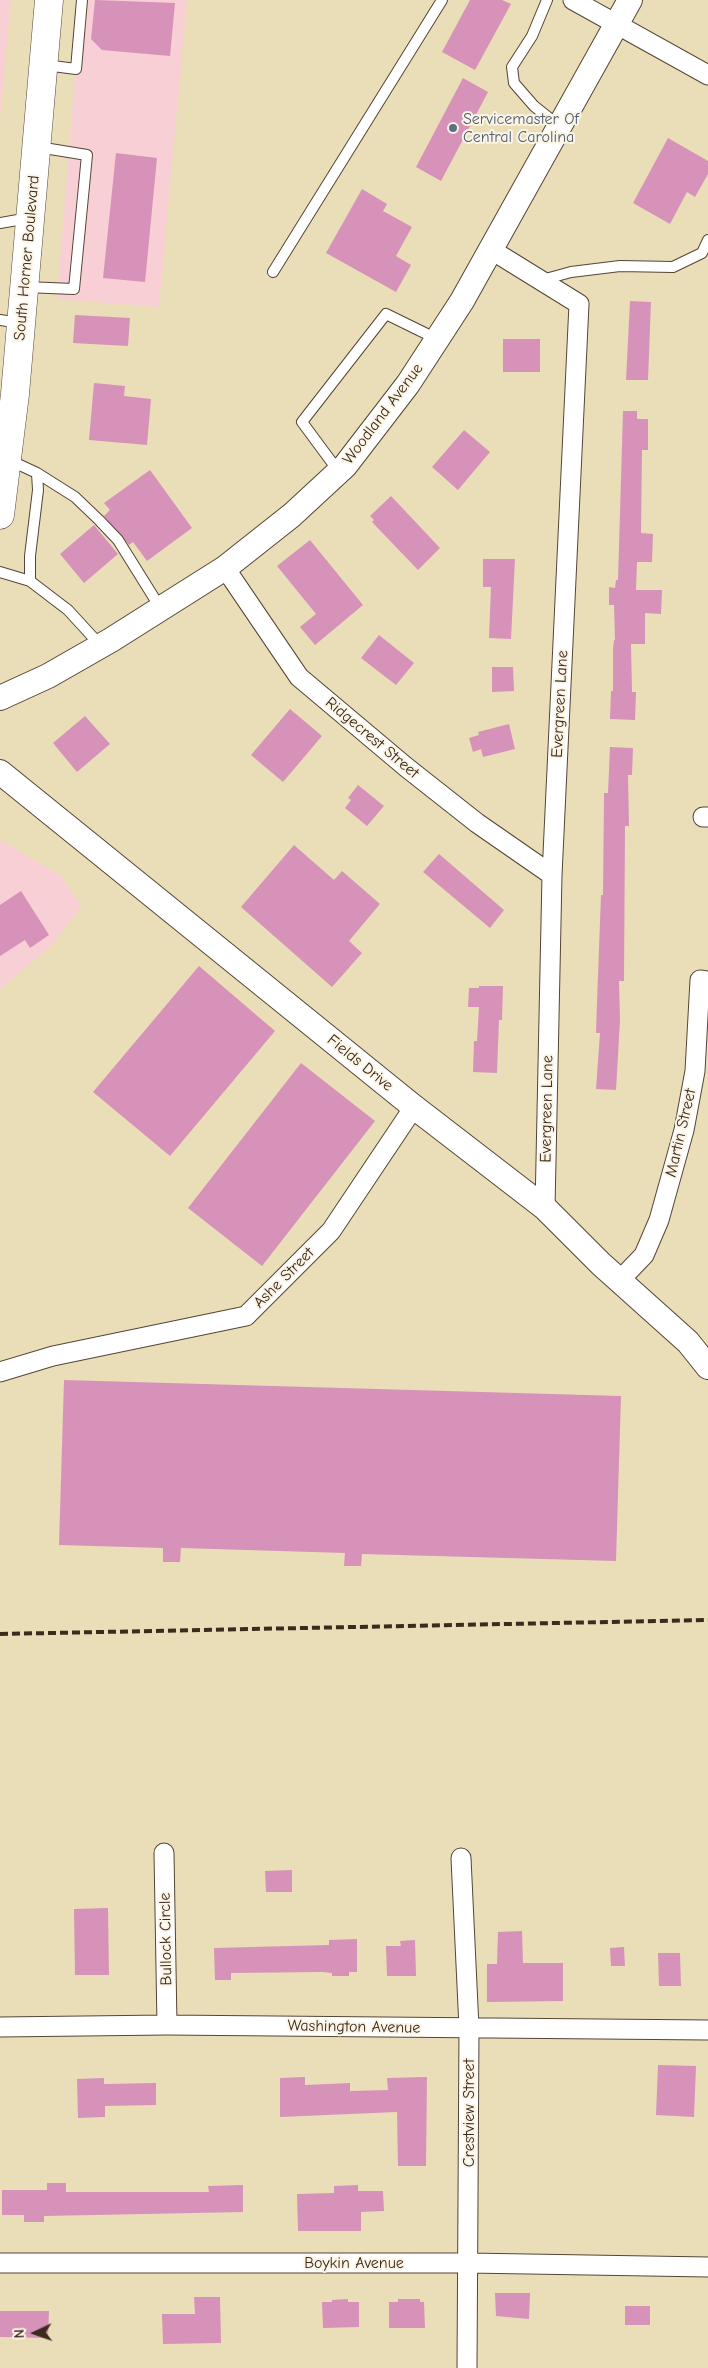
<!DOCTYPE html>
<style>
body{margin:0}
#map{position:relative;width:708px;height:2368px;overflow:hidden;background:#eadeb9;font-family:"Comic Neue",sans-serif}
canvas{display:block}
.north{position:absolute;left:10px;top:2308px;width:50px;height:50px;-webkit-text-stroke:4px #fcf5e5;paint-order:stroke;rotate:267deg;font-size:14px;font-weight:700;line-height:20px;text-align:center;color:#3b2a1e}
.north::after{content:'';display:block;margin:auto;width:18px;height:22px;background:#3b2a1e;clip-path:polygon(50% 0,100% 100%,50% 72%,0 100%)}
</style>
<div id="map">
<canvas width="708" height="2368"></canvas>
<div class="north">N</div>
</div>
<script>
const c = document.querySelector('canvas').getContext('2d');
c.lineJoin = 'round';
function paint(path, color) { c.fillStyle = color; c.fill(path, 'evenodd'); }
const shape = rows => new Path2D(rows.map(r => 'M' + r).join(''));
function strokePath(path, color, width, dash) { c.strokeStyle = color; c.lineWidth = width; c.lineCap = dash ? 'butt' : 'round'; c.setLineDash(dash || []); c.stroke(path); }
function write(font, color, halo, rows, align = 'center') {
  c.font = font + ' "Comic Neue",sans-serif'; c.lineWidth = 4; c.setLineDash([]); c.textBaseline = 'middle'; c.strokeStyle = halo; c.fillStyle = color; for (const [text, x, y, turn = 0] of rows) {
    c.save(); c.translate(x, y); c.rotate((+turn || 0) * Math.PI / 180); c.textAlign = isNaN(turn) ? turn : align; if (halo) c.strokeText(text, 0, 0); c.fillText(text, 0, 0); c.restore();
  }
}
const built = shape([
 [0,0,11,0,0,118],
 [81,0,187,0,159,307,57,299],
 [0,840,61,876,82,907,48,949,0,989]
]);
const building = shape([
 [95,0,175,3,170,56,102,50,91,39],
 [470,0,502,0,511,4,475,70,442,52],
 [463,78,488,92,441,181,416,167],
 [668,138,708,161,708,174,695,197,687,192,670,224,633,203],
 [116,153,157,158,145,282,103,278],
 [362,189,387,204,383,211,412,227,396,256,411,265,396,292,326,253],
 [630,301,651,302,648,380,626,380],
 [75,315,130,318,128,346,73,343],
 [503,339,540,339,540,372,503,372],
 [94,383,125,386,124,396,151,399,147,445,89,440],
 [623,411,637,411,637,419,648,419,648,450,642,450,641,533,653,534,652,562,637,562,636,590,662,590,661,614,645,613,645,644,631,644,632,692,636,692,635,720,610,719,611,691,613,691,613,649,614,640,615,640,614,605,609,605,609,587,615,588,616,580,618,580],
 [464,430,490,452,458,490,432,467],
 [150,470,192,528,147,561,133,542,129,545,104,516,110,510,104,503],
 [391,496,440,548,418,570,372,522,374,520,370,516],
 [94,525,118,554,84,583,60,554],
 [310,540,363,605,315,645,300,627,316,614,277,566],
 [483,559,515,559,511,639,489,638,491,587,483,587],
 [379,635,414,663,396,685,361,658],
 [492,667,513,667,514,691,492,692],
 [290,709,322,736,283,782,251,755],
 [85,716,110,744,77,772,53,743],
 [509,724,515,749,483,757,481,749,473,752,469,738,479,735,478,732],
 [610,747,633,748,632,775,628,775,629,826,625,826,624,981,619,981,620,1020,616,1090,596,1089,600,1033,596,1033,597,1002,601,895,603,895,604,793,608,793],
 [358,785,384,806,367,826,345,808,351,800,348,798],
 [294,845,334,880,342,871,380,904,349,941,362,953,332,987,241,907],
 [439,854,504,910,490,928,423,872],
 [21,891,49,935,30,948,25,940,0,956,0,905],
 [199,966,275,1031,170,1156,93,1092],
 [479,986,503,986,502,1020,499,1020,497,1073,473,1072,474,1041,477,1041,479,1007,468,1007,469,988,479,988],
 [301,1063,375,1121,262,1266,188,1208],
 [64,1380,621,1396,616,1561,362,1554,361,1566,344,1566,345,1553,181,1548,180,1562,163,1562,163,1548,59,1545],
 [292,1870,292,1892,266,1892,265,1871],
 [108,1908,109,1975,75,1975,74,1909],
 [522,1931,523,1963,563,1963,563,2001,487,2002,487,1964,497,1964,498,1932],
 [357,1939,357,1972,349,1972,349,1976,332,1976,332,1973,322,1972,231,1973,231,1980,215,1980,214,1948,329,1945,329,1940],
 [415,1940,416,1976,387,1976,386,1946,401,1946,400,1941],
 [624,1947,625,1966,611,1966,610,1948],
 [658,1953,680,1953,681,1986,659,1986],
 [658,2065,696,2066,694,2117,656,2115],
 [305,2077,305,2085,350,2083,350,2091,388,2090,387,2078,427,2077,426,2166,398,2166,397,2112,280,2117,280,2078],
 [104,2078,104,2084,156,2083,156,2105,105,2106,105,2117,78,2118,77,2079],
 [47,2183,66,2183,66,2192,209,2192,208,2186,243,2185,243,2212,44,2216,44,2222,24,2222,24,2215,2,2215,2,2190,47,2190],
 [358,2185,358,2191,383,2191,384,2211,361,2212,361,2231,298,2231,297,2194,334,2193,334,2186],
 [495,2293,530,2293,529,2319,496,2316],
 [194,2297,220,2297,221,2343,163,2344,162,2314,195,2314],
 [348,2299,348,2302,359,2302,359,2327,323,2328,322,2302,332,2302,332,2300],
 [398,2299,420,2299,420,2302,424,2302,425,2328,389,2328,389,2302,398,2302],
 [625,2306,650,2306,650,2325,625,2325],
 [0,2311,49,2311,48,2338,0,2337]
]);
const service = shape([
 [547,0,532,36,512,67,514,83,534,106,559,126],
 [45,65,76,69,82,0],
 [0,223,29,218],
 [273,272,442,0],
 [542,280,571,272,620,266,673,267,702,253,708,240],
 [25,287,74,289,87,155,38,147],
 [0,320,20,323],
 [9,460,37,473,38,490,30,556,30,581],
 [339,472,302,422,386,314,437,339],
 [37,473,75,497,99,520,118,540,161,609],
 [0,572,30,581,68,610,101,646]
]);
const minor = shape([
 [573,0,708,75],
 [490,249,579,304,552,875,545,1208],
 [225,568,299,677,406,767,477,823,552,875],
 [703,817,708,817],
 [620,1280,644,1255,659,1220,684,1130,695,1071,700,980,708,981],
 [0,1372,53,1356,246,1316,331,1231,414,1107],
 [164,1853,167,2025],
 [461,1858,469,2028,467,2368],
 [0,2027,167,2025,708,2030],
 [0,2263,468,2263,708,2267]
]);
const tertiary = shape([
 [0,698,48,676,111,640,225,568,292,515,345,466,408,384,462,301,630,0],
 [0,772,414,1107,545,1208,601,1264,688,1342,708,1367]
]);
const primary = shape([
 [0,515,15,394,49,0]
]);
const rail = shape([
 [0,1634,708,1620]
]);
const markers = [
 [453,128,5,"#5c6f8a"]
];
const serviceNames = [
 ["Servicemaster Of",463,119],
 ["Central Carolina",463,137]
];
const streetNames = [
 ["South Horner Boulevard",27,258,-85],
 ["Woodland Avenue",383,414,-53],
 ["Evergreen Lane",560,704,-87],
 ["Ridgecrest Street",372,738,40],
 ["Fields Drive",360,1063,39],
 ["Evergreen Lane",547,1109,-89],
 ["Martin Street",681,1133,-77],
 ["Ashe Street",284,1278,-45],
 ["Bullock Circle",166,1939,-91],
 ["Washington Avenue",354,2027,1],
 ["Crestview Street",469,2113,-90],
 ["Boykin Avenue",354,2263]
];
paint(built, '#f7cfd4');
paint(building, '#d692b9');
strokePath(service, '#554535', 12);
strokePath(minor, '#554535', 21);
strokePath(tertiary, '#554535', 26);
strokePath(primary, '#554535', 29);
strokePath(service, '#fff', 10);
strokePath(minor, '#fff', 19);
strokePath(tertiary, '#fff', 24);
strokePath(primary, '#fff', 28);
strokePath(rail, '#3b2a1e', 4, [8, 4]);
for (const [x, y, r, color] of markers) { const dot = new Path2D(); dot.arc(x, y, r, 0, 2 * Math.PI); c.fillStyle = color; c.fill(dot); strokePath(dot, '#fcf5e5', 2); }
write('16px', '#4e5e75', '#fcf5e5', serviceNames, 'left');
write('16px', '#3b2a1e', '#fcf5e5', streetNames);
</script>
